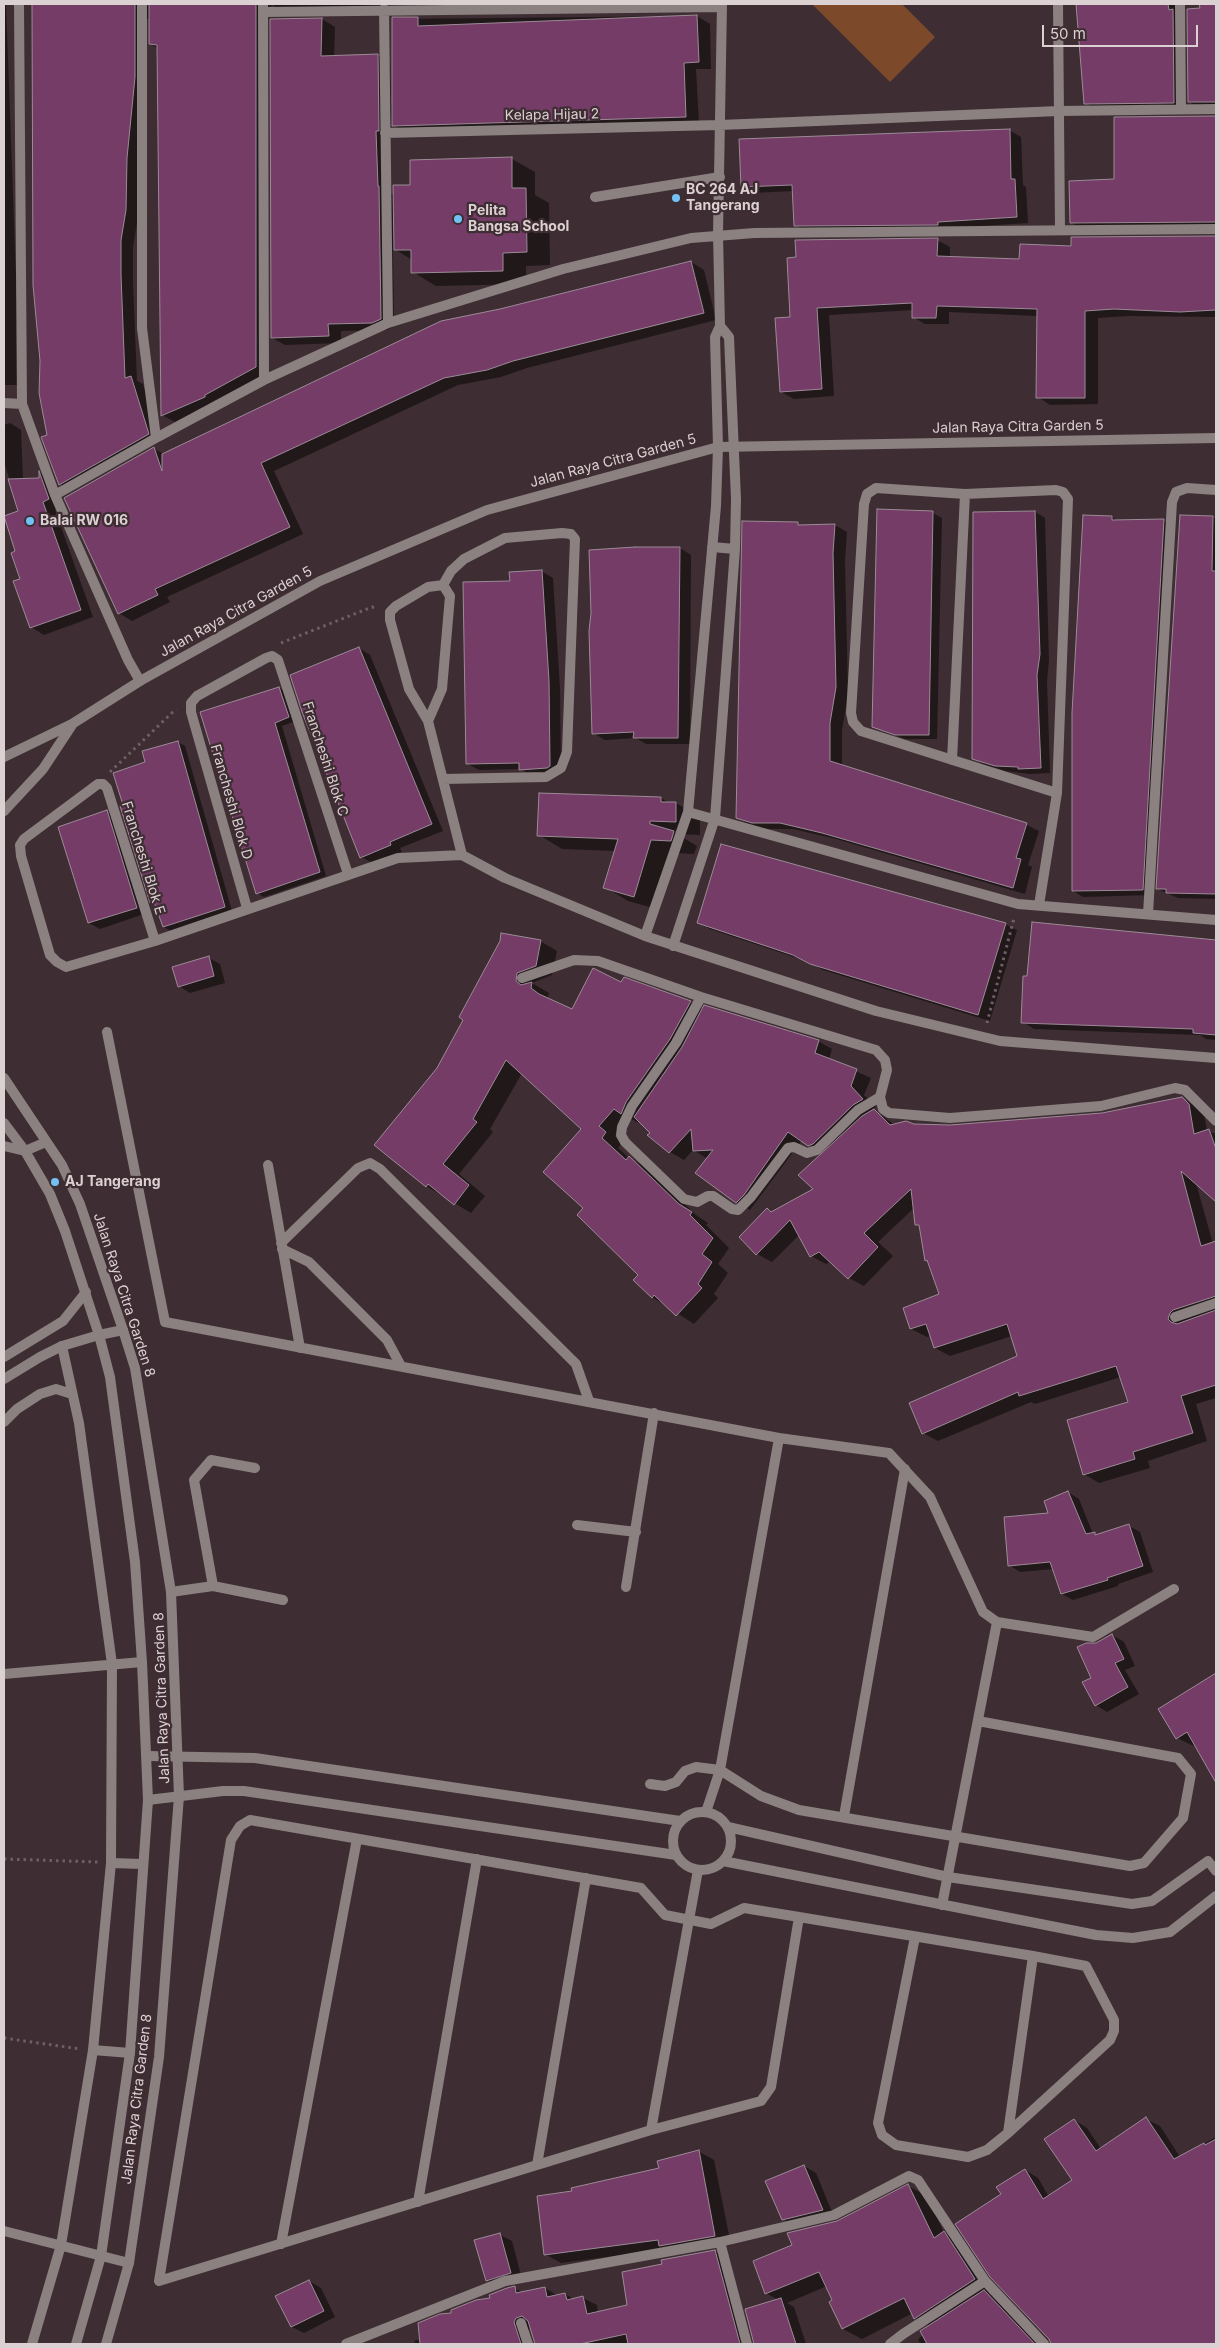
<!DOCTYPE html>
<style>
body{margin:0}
#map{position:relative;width:1220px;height:2348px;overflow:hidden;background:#3e2d32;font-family:Inter,sans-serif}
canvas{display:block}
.frame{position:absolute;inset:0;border:5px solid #dbd0d2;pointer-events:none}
.scale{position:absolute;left:1042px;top:25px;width:156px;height:22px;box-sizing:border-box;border:2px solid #dbd0d2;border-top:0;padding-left:6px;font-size:15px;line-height:18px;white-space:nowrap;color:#dbd0d2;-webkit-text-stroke:4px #3e2d32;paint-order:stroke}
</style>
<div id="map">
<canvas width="1220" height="2348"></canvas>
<div class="frame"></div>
<div class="scale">50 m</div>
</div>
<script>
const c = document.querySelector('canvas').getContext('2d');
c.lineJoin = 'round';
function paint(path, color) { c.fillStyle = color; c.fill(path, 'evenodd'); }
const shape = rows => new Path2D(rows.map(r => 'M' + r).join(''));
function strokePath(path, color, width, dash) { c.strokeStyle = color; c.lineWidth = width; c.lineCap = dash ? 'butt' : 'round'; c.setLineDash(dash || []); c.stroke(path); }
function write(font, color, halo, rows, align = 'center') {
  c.font = font + ' Inter,sans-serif'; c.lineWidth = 4.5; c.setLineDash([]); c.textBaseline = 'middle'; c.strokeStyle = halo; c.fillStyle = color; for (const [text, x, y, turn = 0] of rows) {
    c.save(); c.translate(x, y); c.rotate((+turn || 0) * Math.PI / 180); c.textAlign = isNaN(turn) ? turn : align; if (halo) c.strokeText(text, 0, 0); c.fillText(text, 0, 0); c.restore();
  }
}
const green = shape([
 [812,4,902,4,935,37,890,82]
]);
const shadow = shape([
 [4,4,6,4,20,385,4,385],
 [34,4,145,4,149,6,149,4,706,4,284,12,272,5,268,11,268,374,175,422,162,415,159,49,150,44,150,19,147,19,147,84,139,165,138,217,133,247,133,283,137,381,143,384,161,441,72,491,60,484,49,435,36,303],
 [1077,4,1180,4,1186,109,1097,110,1085,103],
 [1200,4,1216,4,1216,109,1202,109,1189,102,1204,95],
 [697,16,710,24,711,69,696,69,699,124,407,133,391,124,391,138,389,139,390,193,395,196,411,186,512,159,535,172,535,195,549,203,550,265,526,266,526,284,436,286,413,272,412,260,393,248,394,326,386,330,341,331,341,343,285,345,272,338,271,20,322,19,335,27,334,57,377,55,390,63,391,105,393,105,393,19],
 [1216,117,1216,229,1084,230,1072,223,1115,180,1115,118],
 [1009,130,1021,137,1023,185,1026,187,1028,223,949,228,807,232,795,225,793,191,753,193,742,186],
 [1216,237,1216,317,1128,316,1098,318,1098,404,1050,405,1038,397,1038,316,949,312,949,324,925,324,913,317,913,310,829,315,834,396,794,399,781,392,791,318,937,240,950,247,950,258,1020,260,1073,247,1072,238],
 [691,262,704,270,716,320,527,368,501,377,458,385,274,471,303,534,167,597,170,602,132,621,119,613,154,449,164,454,500,310],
 [10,423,21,430,23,480,40,479,40,473,52,480,62,507,55,510,93,617,44,635,31,627,17,552,19,512,13,480,9,478,4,462,4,425],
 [1035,512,1045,518,1049,660,1047,681,1050,773,1029,774,1006,771,983,764,973,758,974,513],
 [933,513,942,518,937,739,905,739,873,727],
 [1112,517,1118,521,1164,521,1174,527,1153,895,1083,897,1073,891],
 [1213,517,1216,519,1216,899,1178,898,1158,889],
 [797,524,801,526,835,525,847,532,845,561,848,695,842,730,842,766,1027,825,1039,831,1028,865,1032,867,1025,894,836,839,793,829,765,829,749,824,737,818],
 [680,548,691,555,690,744,646,744,636,738,605,740,593,733],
 [541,571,553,578,560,688,561,773,532,776,521,769,479,770,468,764,511,582],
 [359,648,370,655,443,831,400,848,402,852,373,863,361,857],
 [279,688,286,692,296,721,282,726,326,876,264,897,257,893,201,713],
 [178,742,185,746,232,911,171,931,164,927,157,906,151,903,125,806,147,763],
 [661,798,669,803,676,803,700,817,700,835,677,834,697,846,694,854,674,853,657,909,628,901,605,887,616,851,562,849,539,835],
 [107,812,117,818,147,913,100,929,89,923,59,827],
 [698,923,1005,924,1017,930,990,1021,823,970,806,961,710,929],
 [1033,924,1216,942,1216,1040,1206,1039,1200,1035,1034,1029,1023,1022],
 [540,941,557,951,552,975,532,983,549,993,547,999,572,1010,622,984,624,979,691,1002,703,1009,818,1041,832,1049,829,1059,871,1078,864,1095,876,1107,872,1109,895,1125,950,1126,1102,1114,1182,1098,1197,1107,1204,1114,1207,1131,1216,1134,1216,1200,1196,1183,1213,1244,1216,1242,1216,1398,1196,1404,1207,1441,1148,1461,1150,1468,1099,1483,1084,1474,1130,1403,1121,1377,1035,1404,1031,1402,938,1441,923,1433,1018,1357,1012,1336,950,1356,935,1348,931,1336,927,1337,911,1329,904,1309,940,1295,929,1261,926,1260,921,1227,916,1224,914,1208,878,1242,893,1256,864,1286,849,1278,832,1261,826,1264,811,1256,800,1234,772,1262,757,1254,767,1209,772,1212,815,1189,823,1153,802,1140,750,1210,736,1202,708,1159,693,1150,684,1160,670,1152,639,1120,638,1123,630,1118,615,1136,622,1143,618,1148,629,1158,646,1167,696,1215,708,1223,706,1225,729,1248,718,1264,728,1273,714,1294,718,1298,694,1324,652,1297,640,1275,583,1129,522,1073,490,1129,493,1132,459,1174,485,1196,471,1213,426,1186,376,1145],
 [209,958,220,964,225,983,190,993,179,986],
 [1068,1492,1079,1499,1093,1534,1099,1535,1129,1526,1140,1532,1153,1572,1118,1584,1118,1586,1073,1600,1062,1594,1053,1569,1020,1572,1009,1565],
 [1112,1635,1124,1642,1135,1666,1125,1670,1139,1694,1107,1712,1096,1705,1092,1678,1097,1644],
 [1216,1675,1216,1781,1198,1748,1177,1738,1159,1709],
 [1146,2119,1160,2126,1180,2157,1216,2137,1216,2344,1052,2344,1002,2194,1025,2170,1038,2178,1049,2197,1074,2180,1074,2120,1087,2128,1101,2149],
 [698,2151,714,2160,731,2245,667,2249,561,2263,545,2254,573,2192,660,2169],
 [804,2166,816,2173,834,2217,794,2226,783,2219],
 [908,2186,927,2196,944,2233,962,2244,993,2290,988,2293,998,2299,1040,2344,918,2344,920,2343,918,2340,930,2326,915,2318,913,2313,862,2339,843,2329,830,2303,834,2301,827,2286,787,2303,794,2307,806,2344,755,2344,746,2310,778,2300,766,2293,794,2246],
 [500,2235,512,2241,522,2279,498,2287,487,2280],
 [715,2251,728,2259,751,2344,535,2344,530,2327,527,2333,532,2344,414,2344,415,2340,421,2340,453,2314,514,2288,523,2293,545,2288,558,2296,565,2294,574,2299,583,2298,597,2305,598,2313,628,2306,663,2265],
 [309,2281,321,2288,335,2317,304,2333,292,2327]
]);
const building = shape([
 [32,4,135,4,135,77,127,158,126,210,121,240,121,275,125,378,131,376,149,434,59,485,41,437,47,435,39,393,40,361,33,285,32,4],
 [149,4,256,4,256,367,205,395,205,397,161,416,157,45,149,44,149,4],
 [1076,4,1168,4,1169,10,1173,9,1174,103,1084,104,1076,4],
 [1199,4,1216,4,1216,102,1188,102,1187,9,1200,8,1199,4],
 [697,15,699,62,684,63,686,117,392,126,392,17,418,17,418,26,697,15],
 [322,18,321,56,378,54,379,131,376,131,378,186,379,186,381,319,372,323,328,324,329,336,271,338,270,19,322,18],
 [1216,116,1216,222,1070,223,1069,181,1114,179,1114,117,1216,116],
 [1010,129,1011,179,1015,179,1017,217,938,222,938,225,794,226,792,185,741,187,739,139,1010,129],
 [512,157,512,188,526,188,527,252,503,253,503,271,411,273,411,250,394,250,393,185,410,185,410,160,512,157],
 [1216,236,1216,310,1180,312,1114,309,1085,311,1085,398,1036,398,1037,309,937,306,936,318,912,318,912,303,817,308,822,389,780,392,775,318,790,317,787,258,796,257,795,240,938,238,937,256,1019,259,1020,244,1071,246,1071,237,1216,236],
 [691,261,704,313,513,361,487,370,444,378,261,463,290,527,155,589,158,595,118,614,64,498,154,447,162,471,162,454,441,321,500,309,691,261],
 [39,471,49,499,43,502,81,610,30,628,13,581,20,579,11,553,15,551,4,516,18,511,8,479,39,478,39,471],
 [877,509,933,511,929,735,895,735,872,727,877,509],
 [1035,511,1040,654,1037,675,1041,768,1018,769,1018,767,995,766,972,759,973,512,1035,511],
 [1083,515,1112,516,1112,520,1164,519,1143,890,1072,891,1072,713,1083,515],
 [1180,515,1213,516,1212,571,1216,571,1216,894,1166,893,1166,889,1156,889,1180,515],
 [742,521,798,522,798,525,835,524,833,553,836,687,830,723,830,761,1027,823,1016,858,1021,859,1013,888,822,833,780,823,752,823,736,818,742,521],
 [635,547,680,547,678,738,633,738,634,732,592,734,589,631,591,613,589,550,635,547],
 [542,570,549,681,550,766,547,768,519,770,519,763,466,764,463,582,510,581,509,572,542,570],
 [359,647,432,824,390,842,391,845,360,858,302,712,290,675,359,647],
 [279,687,289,717,275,723,320,872,256,894,200,712,279,687],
 [178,741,225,907,163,927,154,902,150,903,120,806,123,805,113,773,145,762,142,751,178,741],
 [539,793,661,797,661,802,676,802,676,822,650,821,650,824,674,831,671,841,651,840,634,897,603,888,618,839,537,836,539,793],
 [107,810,137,908,88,923,58,827,107,810],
 [721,844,1006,923,978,1015,810,964,793,955,697,923,721,844],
 [1032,922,1216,940,1216,1035,1193,1033,1193,1029,1021,1023,1023,976,1027,976,1032,922],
 [501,933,541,940,536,966,517,973,516,981,521,985,532,982,531,988,539,994,572,1009,593,968,621,982,624,977,691,1001,670,1039,626,1102,621,1114,614,1109,599,1126,606,1132,602,1138,626,1160,629,1156,679,1204,692,1212,690,1215,713,1238,702,1254,712,1262,698,1284,702,1288,676,1316,654,1295,652,1298,633,1280,638,1275,577,1215,583,1208,543,1172,581,1129,506,1060,473,1119,477,1122,443,1164,469,1185,454,1205,428,1184,426,1187,374,1145,437,1068,463,1020,459,1017,500,941,501,933],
 [209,956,214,976,178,987,172,967,209,956],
 [704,1005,819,1040,815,1053,857,1069,851,1086,863,1099,853,1105,813,1144,808,1146,788,1132,744,1195,736,1203,695,1173,713,1150,693,1151,691,1129,669,1153,647,1135,650,1133,634,1117,682,1047,704,1005],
 [1182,1097,1189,1104,1194,1134,1209,1129,1216,1149,1216,1202,1181,1171,1201,1246,1216,1241,1216,1296,1173,1310,1170,1313,1168,1319,1171,1322,1177,1324,1216,1310,1216,1385,1181,1396,1193,1433,1133,1452,1135,1459,1083,1475,1067,1420,1128,1402,1116,1366,1019,1396,1018,1392,922,1434,909,1403,1017,1356,1007,1324,934,1348,926,1324,910,1329,903,1308,939,1294,927,1260,925,1261,919,1225,915,1225,911,1189,864,1233,878,1247,848,1279,819,1252,810,1257,790,1220,756,1255,739,1237,767,1208,771,1212,813,1189,798,1175,862,1116,874,1109,890,1125,906,1121,914,1124,950,1125,1102,1113,1182,1097],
 [1068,1491,1086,1534,1095,1532,1095,1535,1129,1524,1143,1566,1107,1578,1108,1580,1061,1594,1050,1562,1008,1566,1004,1517,1048,1513,1044,1501,1068,1491],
 [1112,1634,1124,1659,1115,1663,1128,1687,1095,1706,1082,1682,1091,1678,1077,1647,1086,1643,1096,1643,1112,1634],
 [1216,1673,1216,1783,1187,1732,1176,1739,1158,1709,1216,1673],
 [1146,2117,1174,2159,1204,2143,1205,2145,1216,2139,1216,2344,1051,2344,1049,2339,990,2277,955,2224,1001,2194,996,2187,1025,2169,1043,2199,1072,2180,1044,2139,1074,2119,1096,2151,1146,2117],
 [699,2150,715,2236,659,2246,658,2240,544,2255,537,2196,572,2191,571,2188,659,2168,657,2161,699,2150],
 [804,2165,823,2210,782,2220,765,2181,804,2165],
 [908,2184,934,2238,944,2231,975,2279,914,2319,904,2298,842,2329,829,2302,832,2300,819,2272,765,2294,753,2261,792,2245,787,2233,837,2221,908,2184],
 [500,2233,511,2273,486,2281,474,2240,500,2233],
 [715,2250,740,2344,628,2344,626,2334,580,2344,535,2344,528,2321,522,2316,516,2318,514,2322,521,2344,420,2344,418,2323,440,2314,451,2313,451,2310,476,2300,490,2298,489,2295,507,2288,515,2286,516,2293,545,2287,547,2297,565,2293,567,2300,583,2296,587,2314,627,2305,622,2272,662,2264,661,2260,715,2250],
 [309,2280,324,2311,291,2327,275,2296,309,2280],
 [984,2290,1035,2344,927,2344,920,2331,984,2290],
 [781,2298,796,2344,754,2344,745,2309,781,2298]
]);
const path = shape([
 [281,643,372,607,375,608],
 [110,772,176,709],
 [987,1023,1014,918],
 [4,1859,98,1862],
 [4,2038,80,2049]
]);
const service = shape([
 [595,197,720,177],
 [4,1422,17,1409,40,1394,56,1389,72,1394],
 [213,1586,194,1480,211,1460,255,1468],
 [171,1592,213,1586,283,1600],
 [4,1674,142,1662],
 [111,1863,142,1864],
 [93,2050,130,2053],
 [4,2231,129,2263],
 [32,2344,61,2245,93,2050,111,1863,112,1664,79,1423,62,1346]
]);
const minor = shape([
 [19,4,22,404,55,495,128,660,140,681],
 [142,4,142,328,156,438],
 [263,4,264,380],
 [1058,4,1060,229],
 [1180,4,1181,109],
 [384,9,388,323],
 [264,12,722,7],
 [385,133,720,125,1059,111,1216,109],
 [4,403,22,404],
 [55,495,156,438,264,380,388,323,563,269,691,238,754,233,1216,229],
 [712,547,735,549],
 [443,585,451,571,464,559,505,538,562,533,571,534,575,539,567,752,561,768,546,777,443,779],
 [443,585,428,587,396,606,390,612,390,620,409,689,428,721,462,855],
 [428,721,442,689,450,596,443,585],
 [952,760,965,494],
 [688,812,1018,904,1216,920],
 [1039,905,1057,793,1068,499,1063,492,1056,490,965,494,876,488,867,494,864,504,851,713,853,722,861,731,1057,793],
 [247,908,191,712,191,703,197,696,266,658,272,656,278,660,348,874],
 [1148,914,1172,502,1176,492,1187,488,1216,490],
 [645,936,688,812,716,506,718,447,715,337,720,326,718,234,722,4],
 [155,941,107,788,103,784,98,784,24,839,20,845,21,856,50,955,57,962,66,967,155,941,398,858,462,855,505,878,645,936,876,1011,1000,1041,1216,1058],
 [673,946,715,818,735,549,736,499,729,337,720,326],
 [522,978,574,960,598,961,701,997,876,1050,885,1060,887,1070,880,1097,883,1109,889,1113,950,1118,1101,1106,1175,1088,1185,1090,1216,1121],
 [701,997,676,1043,632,1106,622,1127,621,1135,625,1142,684,1199,697,1202,708,1196,713,1196,732,1209,738,1210,751,1197,788,1148,794,1147,807,1153,817,1150,858,1110,880,1097],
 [107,1032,165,1322,779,1438,889,1453,930,1497,983,1612,997,1622,1093,1637,1174,1589],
 [4,1146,25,1151,46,1142],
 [268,1165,300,1348],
 [281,1243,358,1168,370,1163,380,1169,576,1364,589,1401],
 [282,1249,309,1262,387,1340,401,1366],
 [1175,1317,1216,1303],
 [4,1357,63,1321,86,1292],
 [4,1379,40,1357,62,1346,99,1335,123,1330],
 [577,1525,636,1532],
 [626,1587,654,1413],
 [147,1756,255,1758,680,1821],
 [650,1784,665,1786,676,1782,685,1771,696,1767,720,1770,761,1796,799,1810,1130,1866,1144,1863,1183,1818,1191,1774,1178,1758,978,1721],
 [148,1800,223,1791,244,1791,676,1855],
 '673 1841a29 29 0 1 1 58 0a29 29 0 1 1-58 0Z',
 [706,1812,720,1770,779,1438],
 [844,1816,905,1469],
 [728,1827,948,1877,1132,1904,1152,1901,1208,1861,1216,1871],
 [723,1861,1096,1935,1133,1938,1170,1932,1216,1896],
 [942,1905,997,1622],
 [799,1917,771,2087,761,2101,651,2130,159,2281,231,1840,240,1826,250,1820,641,1888,665,1915,711,1924,744,1908,799,1917,1033,1956,1086,1966,1114,2020,1114,2031,1110,2040,1008,2133],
 [915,1937,878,2123,882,2135,896,2145,968,2157,987,2150,1008,2133,1033,1956],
 [651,2130,698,1870],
 [537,2165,586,1878],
 [418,2202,477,1859],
 [720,2242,747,2344],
 [281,2244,357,1839],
 [521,2323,528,2344],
 [346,2344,505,2281,720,2242,834,2215,909,2176,918,2180,985,2281,1044,2344],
 [890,2344,903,2334,985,2281]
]);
const tertiary = shape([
 [4,757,72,724,140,681,320,581,487,510,718,447,1216,438],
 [4,811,43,769,72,725],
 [4,1078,62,1165,80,1204,123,1330,135,1368,171,1592,179,1796,159,2057,129,2263,106,2344],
 [4,1123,25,1151,50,1194,65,1231,99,1335,110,1377,135,1562,142,1662,148,1800,130,2053,101,2256,76,2344]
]);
const markers = [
 [676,198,5,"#72c1f5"],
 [458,219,5,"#72c1f5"],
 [30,521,5,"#72c1f5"],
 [55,1182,5,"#72c1f5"]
];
const streetNames = [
 ["Kelapa Hijau 2",552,115,-1],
 ["Jalan Raya Citra Garden 5",1018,427,-1],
 ["Jalan Raya Citra Garden 5",613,461,-15],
 ["Jalan Raya Citra Garden 5",236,612,-29],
 ["Francheshi Blok C",325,759,72],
 ["Francheshi Blok D",231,802,74],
 ["Francheshi Blok E",143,858,73],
 ["Jalan Raya Citra Garden 8",124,1295,72],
 ["Jalan Raya Citra Garden 8",162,1698,-92],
 ["Jalan Raya Citra Garden 8",137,2099,-83]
];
const poiNames = [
 ["BC 264 AJ",686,190],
 ["Tangerang",686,206],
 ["Pelita",468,211],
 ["Bangsa School",468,227],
 ["Balai RW 016",40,521],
 ["AJ Tangerang",65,1182]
];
paint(green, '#7c492a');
paint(shadow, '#0007');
paint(building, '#743c66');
strokePath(building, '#9c8b97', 1);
strokePath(path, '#6f6064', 3, [2.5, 4]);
strokePath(service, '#8a8180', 10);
strokePath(minor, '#8a8180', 10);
strokePath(tertiary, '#8a8180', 10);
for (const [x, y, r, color] of markers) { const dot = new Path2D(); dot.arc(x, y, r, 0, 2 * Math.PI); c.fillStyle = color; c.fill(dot); strokePath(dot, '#3e2d32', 2); }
write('14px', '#dbd0d2', '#3e2d32', streetNames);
write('bold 14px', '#dbd0d2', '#3e2d32', poiNames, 'left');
</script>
